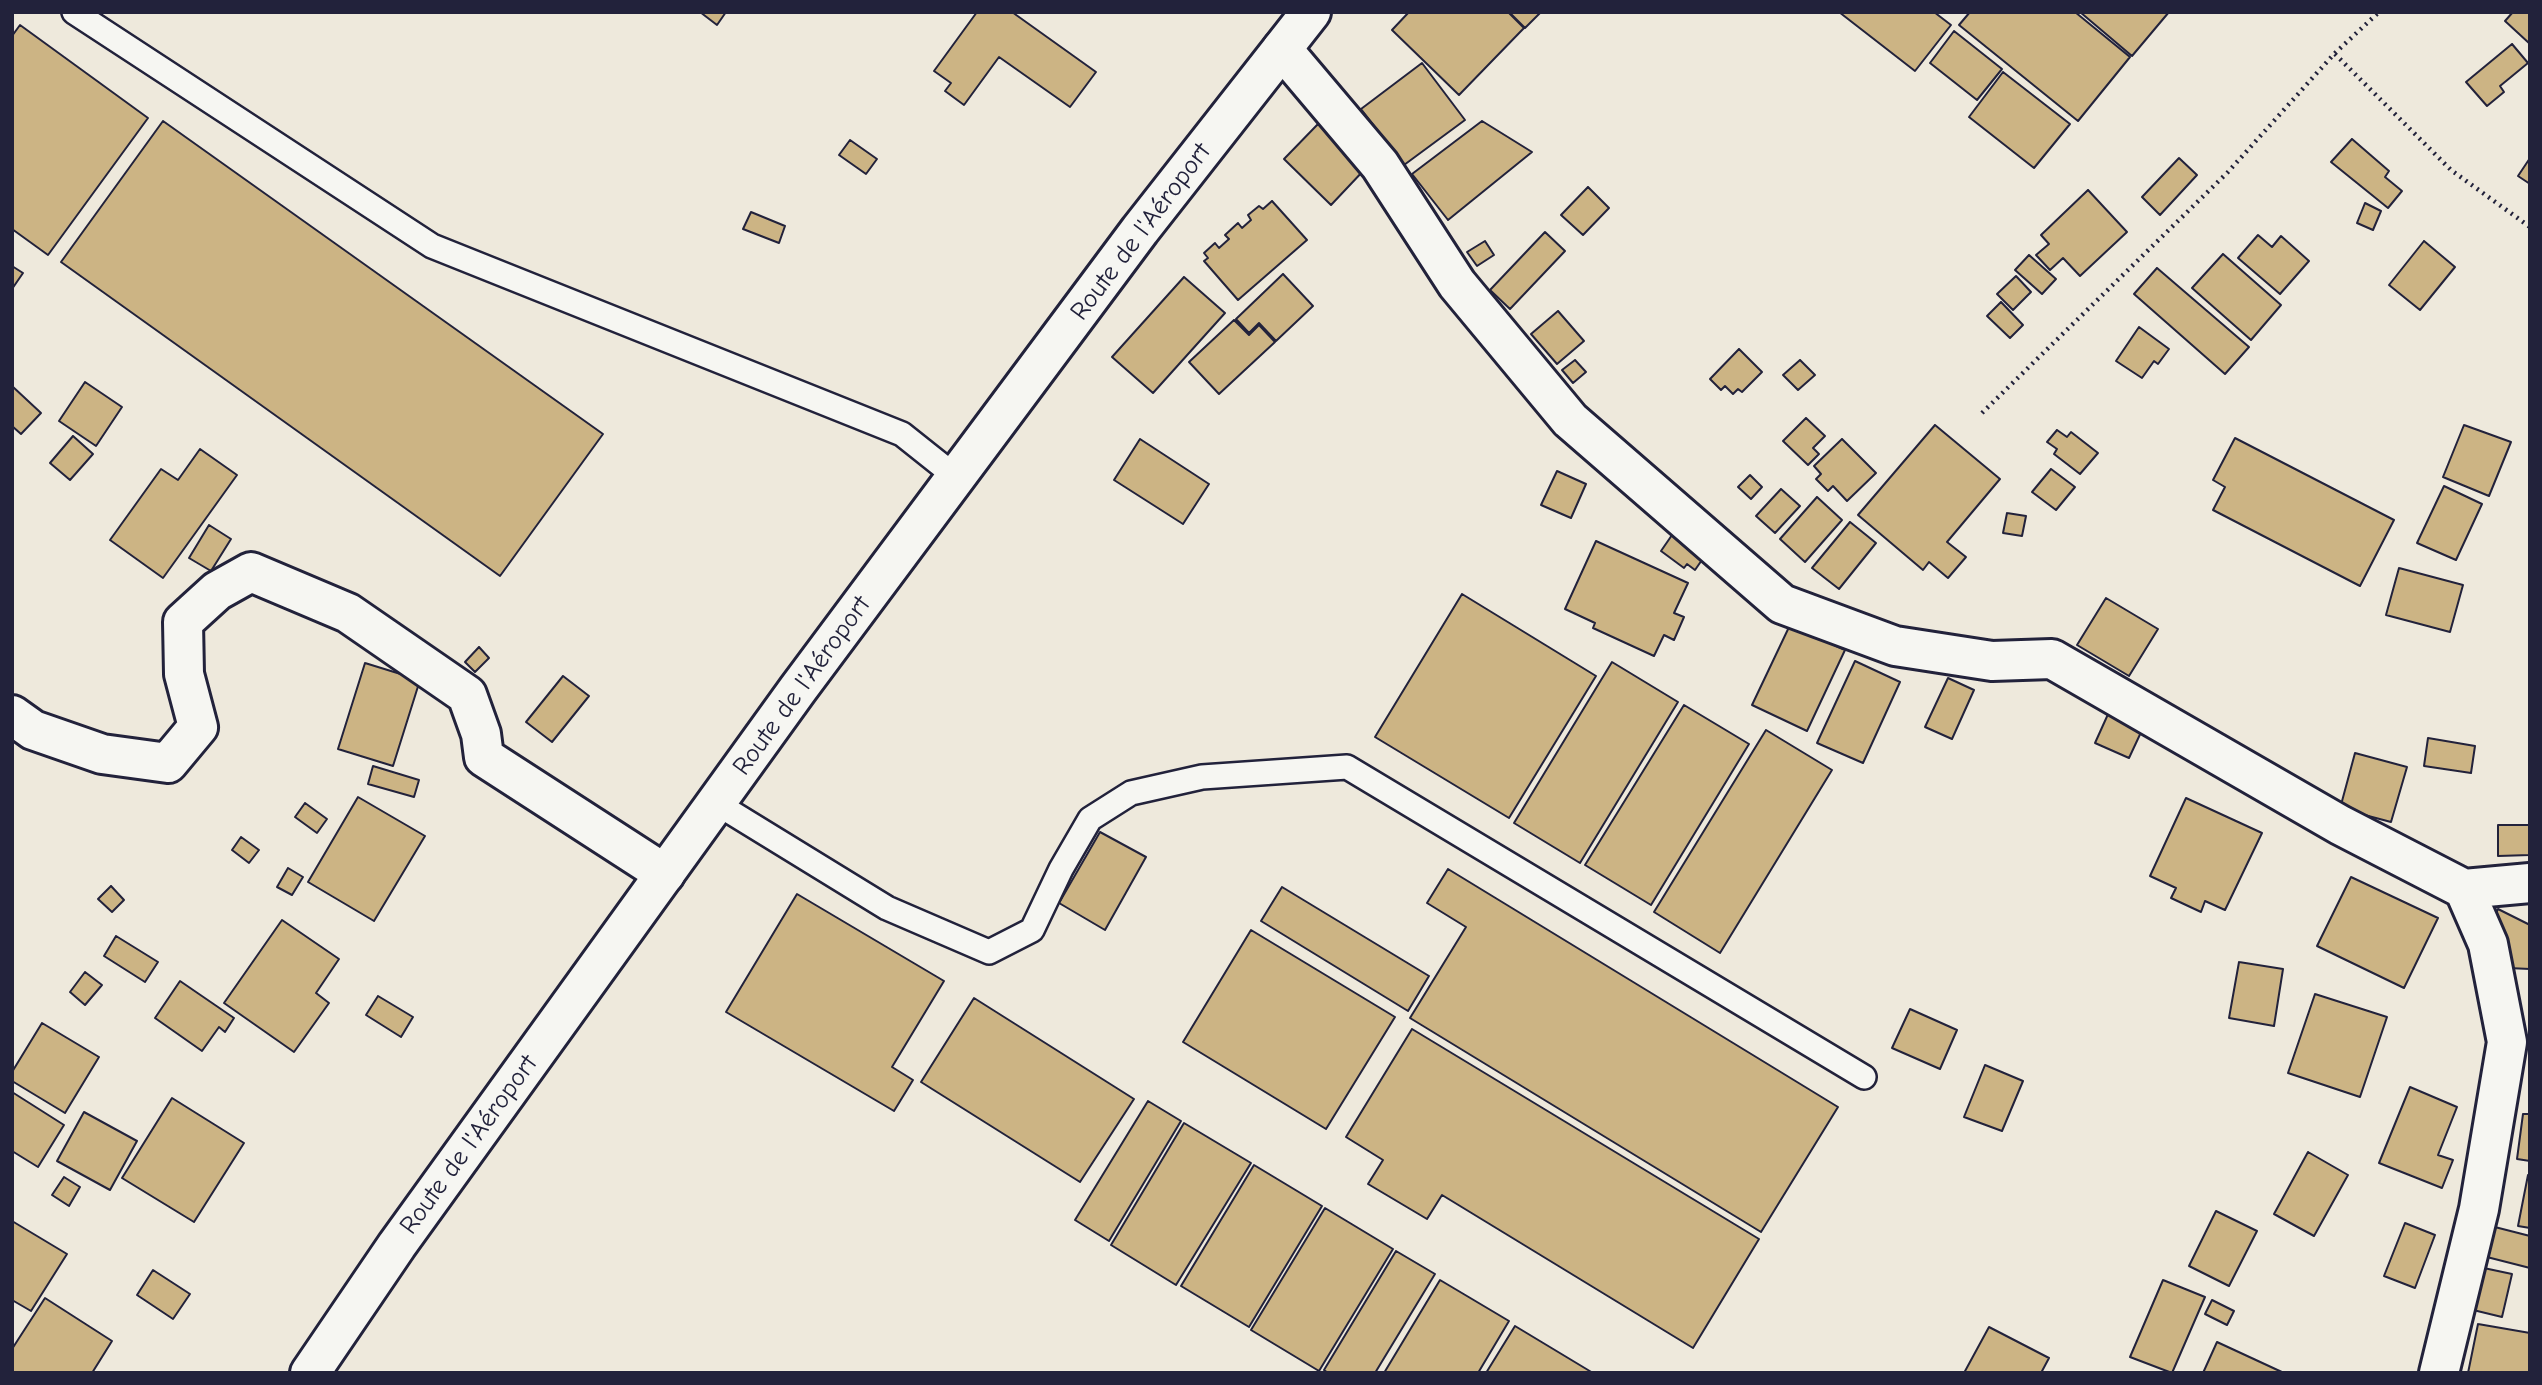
<!DOCTYPE html>
<meta charset="utf-8">
<style>
body{margin:0}
#map{position:relative;width:2542px;height:1385px;overflow:hidden;background:#eee9dc;font-family:"Comic Neue",sans-serif}
canvas{display:block}
.frame{position:absolute;inset:0;border:14px solid #22223b;pointer-events:none}
</style>
<div id="map">
<canvas width="2542" height="1385"></canvas>
<div class="frame"></div>
</div>
<script>
const c = document.querySelector('canvas').getContext('2d');
c.lineJoin = 'round';
function paint(path, color) { c.fillStyle = color; c.fill(path, 'evenodd'); }
const shape = rows => new Path2D(rows.map(r => 'M' + r).join(''));
function strokePath(path, color, width, dash) { c.strokeStyle = color; c.lineWidth = width; c.lineCap = dash ? 'butt' : 'round'; c.setLineDash(dash || []); c.stroke(path); }
function write(font, color, halo, rows, align = 'center') {
  c.font = font + ' "Comic Neue",sans-serif'; c.lineWidth = 5; c.setLineDash([]); c.textBaseline = 'middle'; c.strokeStyle = halo; c.fillStyle = color; for (const [text, x, y, turn = 0] of rows) {
    c.save(); c.translate(x, y); c.rotate((+turn || 0) * Math.PI / 180); c.textAlign = isNaN(turn) ? turn : align; if (halo) c.strokeText(text, 0, 0); c.fillText(text, 0, 0); c.restore();
  }
}
const building = shape([
 [700,12,726,12,717,25,700,12],
 [977,12,1012,12,1096,72,1070,107,999,57,964,105,945,91,951,83,934,71,977,12],
 [1409,12,1508,12,1524,28,1459,95,1392,30,1409,12],
 [1509,12,1541,12,1525,28,1509,12],
 [1839,12,1934,12,1951,25,1915,71,1839,12],
 [1970,12,2075,12,2130,57,2078,121,1959,25,1970,12],
 [2080,12,2169,12,2132,56,2080,12],
 [2513,12,2530,12,2530,44,2505,21,2513,12],
 [20,25,148,118,48,255,12,229,12,36,20,25],
 [1954,31,2002,69,1977,100,1930,63,1954,31],
 [2512,44,2528,63,2500,86,2504,92,2487,106,2466,82,2512,44],
 [1422,63,1465,120,1404,165,1361,109,1422,63],
 [2003,72,2070,124,2034,168,1969,117,2003,72],
 [163,121,603,434,500,576,61,262,163,121],
 [1482,121,1532,152,1448,220,1412,174,1482,121],
 [1318,124,1365,169,1331,205,1284,159,1318,124],
 [2352,139,2389,171,2385,177,2402,191,2388,208,2331,162,2352,139],
 [850,140,877,159,866,174,839,155,850,140],
 [2179,158,2197,175,2160,215,2142,197,2179,158],
 [2530,158,2530,184,2518,176,2530,158],
 [1588,187,1609,208,1583,235,1561,215,1588,187],
 [2088,190,2127,232,2080,276,2063,258,2050,270,2036,255,2049,244,2041,235,2088,190],
 [1272,201,1307,240,1238,300,1204,261,1208,258,1204,253,1215,243,1219,248,1229,239,1225,235,1238,223,1242,228,1251,220,1248,215,1259,206,1263,209,1272,201],
 [2365,203,2381,211,2373,230,2357,223,2365,203],
 [751,212,785,226,779,243,743,229,751,212],
 [1545,232,1565,251,1510,309,1490,290,1545,232],
 [2258,235,2272,247,2281,236,2309,261,2280,294,2238,258,2258,235],
 [1485,241,1494,255,1477,266,1467,252,1485,241],
 [2424,241,2455,267,2420,310,2389,285,2424,241],
 [2223,254,2281,305,2251,340,2192,288,2223,254],
 [2029,255,2056,279,2042,294,2015,270,2029,255],
 [12,266,23,273,12,289,12,266],
 [2157,268,2249,347,2225,374,2134,294,2157,268],
 [1283,274,1313,306,1276,341,1259,323,1249,333,1236,319,1283,274],
 [2016,276,2031,292,2013,310,1997,294,2016,276],
 [1184,277,1225,313,1153,393,1112,357,1184,277],
 [2001,302,2023,325,2010,338,1987,316,2001,302],
 [1558,311,1584,341,1557,364,1531,334,1558,311],
 [1234,320,1249,335,1259,325,1275,342,1219,394,1189,362,1234,320],
 [2139,327,2169,349,2158,364,2154,361,2142,378,2116,361,2139,327],
 [1739,349,1762,372,1742,392,1738,389,1733,394,1725,386,1721,390,1710,379,1739,349],
 [1575,360,1586,372,1573,383,1562,370,1575,360],
 [1800,360,1815,375,1798,390,1783,375,1800,360],
 [85,382,122,407,96,446,59,421,85,382],
 [12,386,41,413,21,434,12,426,12,386],
 [1806,418,1825,436,1813,448,1819,454,1808,465,1783,441,1806,418],
 [1935,425,2000,479,1947,542,1966,557,1948,578,1929,562,1923,570,1858,515,1935,425],
 [2464,425,2511,442,2489,496,2443,477,2464,425],
 [2057,430,2067,437,2071,432,2098,453,2080,474,2054,454,2057,449,2047,442,2057,430],
 [73,436,93,454,70,480,50,463,73,436],
 [2235,438,2394,520,2360,586,2213,510,2225,487,2213,480,2235,438],
 [1140,439,1209,484,1183,524,1114,480,1140,439],
 [1842,439,1876,473,1847,501,1833,486,1828,491,1816,479,1821,474,1814,466,1842,439],
 [200,449,237,475,163,578,110,540,161,469,178,480,200,449],
 [2051,469,2075,487,2056,510,2032,492,2051,469],
 [1557,471,1586,484,1571,518,1541,505,1557,471],
 [1750,475,1762,487,1751,499,1738,487,1750,475],
 [2444,486,2482,504,2456,560,2417,543,2444,486],
 [1781,489,1800,506,1775,533,1756,516,1781,489],
 [1817,497,1842,520,1805,562,1780,539,1817,497],
 [2007,513,2026,516,2022,536,2003,533,2007,513],
 [1850,522,1876,543,1839,589,1812,568,1850,522],
 [209,525,231,539,211,571,189,558,209,525],
 [1672,535,1704,557,1695,570,1687,564,1684,568,1661,551,1672,535],
 [1596,541,1688,583,1674,613,1684,617,1674,640,1664,635,1654,656,1593,628,1595,623,1565,609,1596,541],
 [2399,568,2463,585,2450,632,2386,615,2399,568],
 [1462,594,1596,676,1509,818,1375,737,1462,594],
 [2106,598,2158,629,2129,676,2077,645,2106,598],
 [1790,625,1845,650,1807,731,1752,705,1790,625],
 [479,647,489,658,475,672,465,662,479,647],
 [1855,661,1900,682,1863,763,1817,743,1855,661],
 [1612,662,1678,702,1580,863,1514,823,1612,662],
 [365,663,420,680,393,766,338,749,365,663],
 [563,676,589,696,552,742,526,722,563,676],
 [1948,678,1974,690,1952,739,1925,727,1948,678],
 [1684,705,1749,744,1651,905,1585,865,1684,705],
 [2109,712,2143,728,2129,758,2095,743,2109,712],
 [1766,730,1832,770,1720,953,1654,912,1766,730],
 [2428,738,2475,746,2471,773,2424,766,2428,738],
 [2355,753,2407,767,2391,822,2357,813,2338,816,2355,753],
 [373,766,419,780,414,797,368,784,373,766],
 [358,797,425,836,374,921,308,882,358,797],
 [2186,798,2262,833,2225,910,2205,901,2201,912,2171,898,2176,888,2150,876,2186,798],
 [305,803,327,819,317,833,295,817,305,803],
 [2498,825,2529,825,2530,855,2498,856,2498,825],
 [1100,832,1146,857,1105,930,1059,903,1100,832],
 [241,837,259,850,249,863,232,850,241,837],
 [288,868,303,877,292,895,277,887,288,868],
 [1448,869,1838,1107,1761,1232,1410,1018,1466,927,1427,903,1448,869],
 [2351,877,2438,918,2404,988,2317,946,2351,877],
 [111,886,124,900,112,912,98,899,111,886],
 [1282,887,1429,976,1408,1011,1261,921,1282,887],
 [797,894,944,981,892,1067,913,1080,894,1111,726,1012,797,894],
 [2498,909,2530,925,2530,969,2508,968,2488,930,2498,909],
 [282,920,339,959,316,993,329,1003,294,1052,224,1003,282,920],
 [1251,930,1395,1017,1326,1129,1183,1042,1251,930],
 [116,936,158,962,145,982,104,956,116,936],
 [2239,962,2283,969,2274,1026,2229,1018,2239,962],
 [85,972,102,985,85,1005,70,992,85,972],
 [180,981,234,1018,225,1032,219,1027,202,1051,155,1018,180,981],
 [2315,994,2387,1017,2360,1097,2288,1073,2315,994],
 [378,996,413,1017,401,1037,366,1015,378,996],
 [974,998,1134,1099,1080,1182,921,1082,974,998],
 [1910,1009,1957,1030,1940,1069,1892,1048,1910,1009],
 [42,1023,99,1057,65,1113,12,1081,12,1072,42,1023],
 [1412,1029,1759,1239,1693,1348,1442,1195,1427,1219,1368,1184,1383,1160,1346,1137,1412,1029],
 [1985,1065,2023,1081,2002,1131,1964,1117,1985,1065],
 [2410,1087,2457,1107,2438,1155,2453,1160,2442,1188,2379,1163,2410,1087],
 [12,1092,64,1125,38,1167,12,1151,12,1092],
 [172,1098,244,1143,194,1222,122,1178,172,1098],
 [1148,1101,1181,1121,1109,1241,1075,1220,1148,1101],
 [84,1112,137,1141,110,1190,57,1161,84,1112],
 [2523,1114,2530,1114,2530,1161,2517,1159,2523,1114],
 [1184,1123,1251,1163,1176,1285,1111,1245,1184,1123],
 [2308,1152,2348,1175,2314,1236,2274,1214,2308,1152],
 [1254,1165,1322,1206,1249,1327,1181,1286,1254,1165],
 [2528,1175,2530,1175,2530,1228,2518,1226,2528,1175],
 [64,1177,80,1187,69,1206,52,1195,64,1177],
 [1325,1208,1393,1249,1319,1371,1251,1330,1325,1208],
 [2216,1211,2257,1231,2229,1286,2189,1266,2216,1211],
 [12,1221,67,1254,31,1311,12,1300,12,1221],
 [2405,1223,2435,1235,2415,1288,2384,1276,2405,1223],
 [2487,1225,2530,1236,2530,1268,2479,1255,2487,1225],
 [1396,1251,1435,1274,1375,1373,1328,1373,1324,1370,1396,1251],
 [2479,1267,2512,1274,2502,1317,2469,1309,2479,1267],
 [153,1270,190,1294,173,1319,137,1295,153,1270],
 [1440,1280,1509,1321,1478,1373,1384,1373,1440,1280],
 [2163,1280,2205,1297,2172,1373,2130,1357,2163,1280],
 [45,1298,112,1341,92,1373,12,1373,12,1349,45,1298],
 [2212,1300,2234,1311,2227,1325,2205,1314,2212,1300],
 [2478,1324,2530,1333,2529,1373,2468,1373,2478,1324],
 [1515,1326,1593,1373,1486,1373,1515,1326],
 [1989,1327,2049,1358,2041,1373,1964,1373,1989,1327],
 [2217,1342,2284,1373,2203,1373,2217,1342]
]);
const path = shape([
 [2335,54,2451,170,2530,227],
 [1982,413,2228,172,2334,54,2379,12]
]);
const service = shape([
 [74,12,432,246,902,434,956,477],
 [716,803,887,908,989,952,1032,930,1061,869,1090,819,1131,793,1202,777,1347,767,1864,1077]
]);
const minor = shape([
 [1282,49,1380,165,1457,284,1570,420,1782,604,1895,646,1992,661,2052,659,2340,825,2464,889,2530,883],
 [12,715,33,730,102,754,168,763,198,727,184,674,183,622,217,591,251,572,348,613,467,695,481,734,484,757,665,874],
 [2439,1373,2479,1209,2507,1042,2488,944,2464,889]
]);
const secondary = shape([
 [310,1373,397,1245,798,689,1140,230,1311,12]
]);
const streetNames = [
 ["Route de l'Aéroport",1141,232,-53],
 ["Route de l'Aéroport",802,686,-54],
 ["Route de l'Aéroport",469,1145,-54]
];
paint(building, '#ccb484');
strokePath(building, '#22223b', 2);
strokePath(service, '#22223b', 28);
strokePath(minor, '#22223b', 44);
strokePath(secondary, '#22223b', 44);
strokePath(path, '#22223b', 4.5, [2, 5]);
strokePath(service, '#f6f6f2', 23);
strokePath(minor, '#f6f6f2', 38);
strokePath(secondary, '#f6f6f2', 38);
write('26px', '#22223b', '#f6f6f2', streetNames);
</script>
